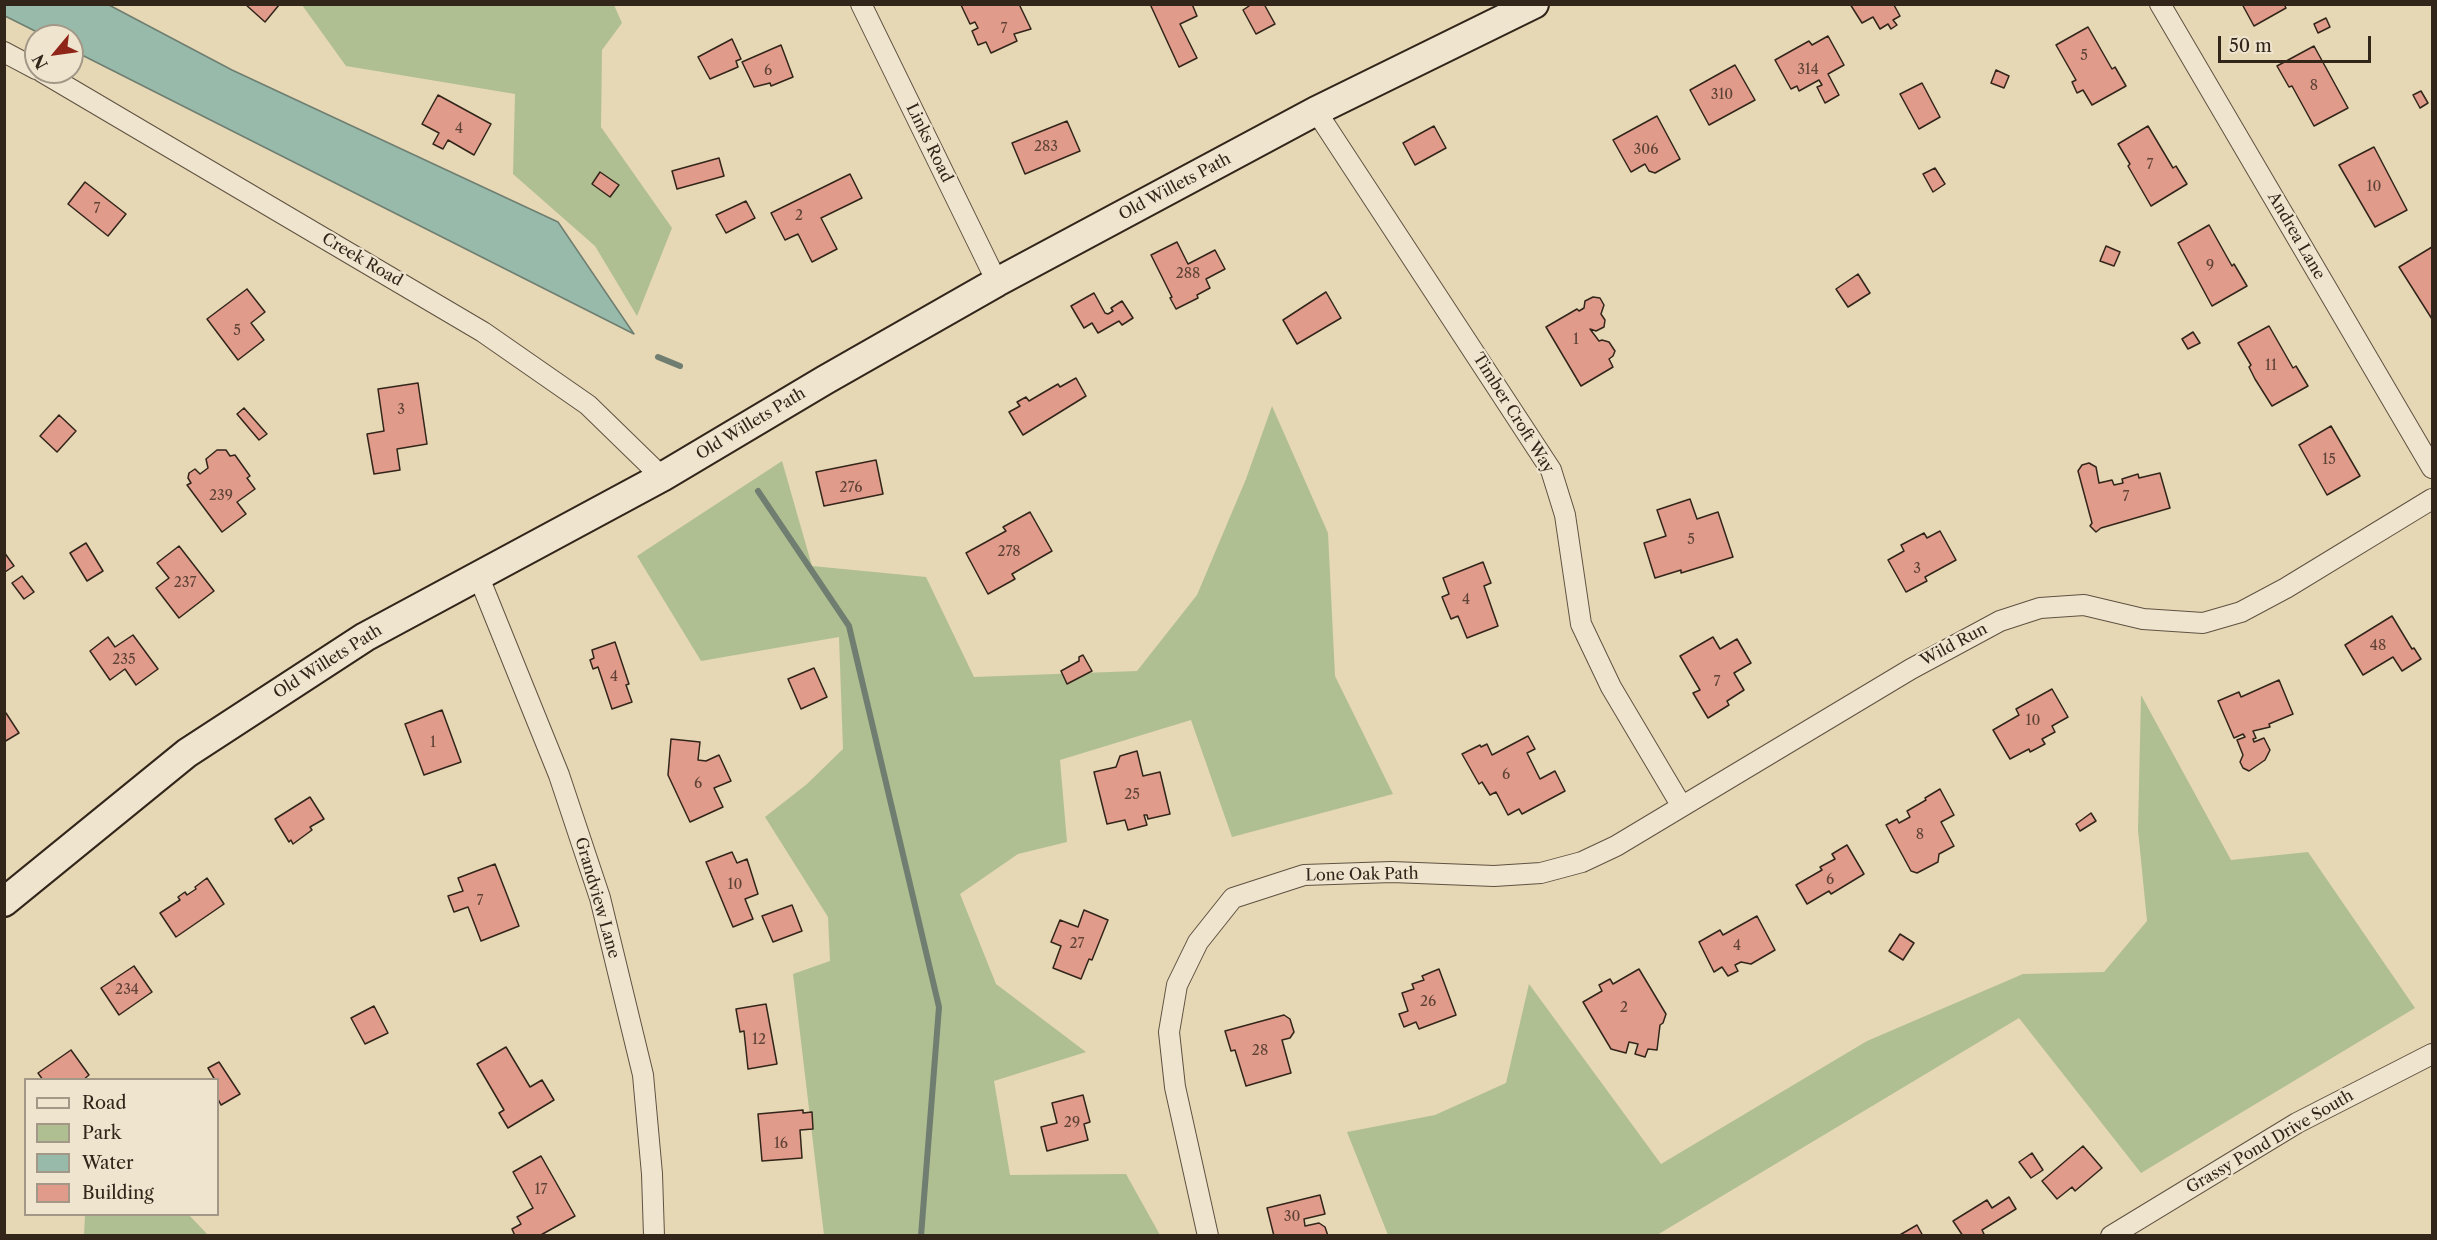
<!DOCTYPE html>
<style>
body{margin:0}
#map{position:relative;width:2437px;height:1240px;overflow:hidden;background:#e6d7b5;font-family:"Libre Caslon Text",serif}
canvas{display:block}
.frame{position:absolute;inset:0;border:6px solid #32251a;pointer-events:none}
.legend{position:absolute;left:24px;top:1078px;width:195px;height:138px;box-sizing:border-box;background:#efe5cf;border:2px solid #a39887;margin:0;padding:8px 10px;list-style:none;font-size:18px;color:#32251a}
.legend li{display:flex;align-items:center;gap:12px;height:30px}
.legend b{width:30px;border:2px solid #a39887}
.north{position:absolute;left:24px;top:24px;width:60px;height:60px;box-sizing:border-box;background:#efe5cf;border:2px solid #a39887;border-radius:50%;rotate:241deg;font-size:16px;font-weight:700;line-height:24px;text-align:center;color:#32251a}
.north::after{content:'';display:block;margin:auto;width:21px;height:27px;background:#8f2418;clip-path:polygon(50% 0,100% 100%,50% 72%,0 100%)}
.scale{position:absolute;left:2218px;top:36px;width:153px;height:27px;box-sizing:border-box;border:3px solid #32251a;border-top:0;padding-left:8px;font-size:18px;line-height:21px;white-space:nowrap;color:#32251a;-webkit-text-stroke:4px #efe5cf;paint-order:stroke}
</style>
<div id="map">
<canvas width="2437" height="1240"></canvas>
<div class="frame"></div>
<ul class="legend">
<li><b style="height:8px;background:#efe5cf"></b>Road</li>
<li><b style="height:16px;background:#b0bf91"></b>Park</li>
<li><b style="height:16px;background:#97baaa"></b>Water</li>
<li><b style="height:16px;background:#e09b8a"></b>Building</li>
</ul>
<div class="north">N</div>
<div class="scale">50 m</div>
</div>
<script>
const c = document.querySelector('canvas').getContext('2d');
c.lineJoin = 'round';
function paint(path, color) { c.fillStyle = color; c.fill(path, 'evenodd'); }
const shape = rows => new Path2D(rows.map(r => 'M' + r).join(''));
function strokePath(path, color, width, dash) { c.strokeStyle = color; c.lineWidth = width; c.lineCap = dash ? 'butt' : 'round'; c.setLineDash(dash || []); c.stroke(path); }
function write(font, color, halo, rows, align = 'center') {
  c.font = font + ' "Libre Caslon Text",serif'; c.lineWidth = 4.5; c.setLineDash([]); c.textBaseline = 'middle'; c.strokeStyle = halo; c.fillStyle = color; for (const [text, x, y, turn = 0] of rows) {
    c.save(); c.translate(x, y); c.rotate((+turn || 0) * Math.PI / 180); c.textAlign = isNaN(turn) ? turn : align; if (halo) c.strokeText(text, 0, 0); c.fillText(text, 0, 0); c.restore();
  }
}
const green = shape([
 [302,5,614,5,622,23,602,50,601,127,672,228,637,316,595,246,513,174,515,94,346,66],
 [1272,406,1328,533,1335,676,1393,794,1232,837,1191,720,1060,760,1067,842,1018,854,960,894,996,984,1086,1052,994,1081,1010,1175,1126,1174,1160,1235,824,1235,793,974,830,961,828,917,765,817,807,784,843,749,839,637,701,661,637,556,782,461,812,566,926,577,974,677,1137,671,1197,595,1246,479],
 [2141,695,2231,860,2308,852,2415,1008,2141,1173,2019,1018,1657,1235,1388,1235,1347,1132,1435,1115,1506,1083,1529,984,1661,1164,1867,1041,2023,974,2104,972,2147,921,2138,830],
 [85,1215,189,1215,208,1235,84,1235]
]);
const water = shape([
 [4,5,109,5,232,70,558,222,634,334,72,50,72,36,45,36,5,16,4,5]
]);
const stream = shape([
 [658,357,680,366],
 [758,491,849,626,939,1007,921,1236]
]);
const building = shape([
 [245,4,278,4,279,5,265,22,245,4],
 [1019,4,1031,29,1014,34,1017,41,991,53,986,42,978,45,972,31,978,28,975,22,970,24,961,5,1019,4],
 [1150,4,1192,4,1197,16,1180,24,1197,58,1179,67,1150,4],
 [1252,4,1264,4,1275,24,1256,34,1243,10,1252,4],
 [1850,4,1896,4,1894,5,1900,16,1893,20,1897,25,1891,29,1888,24,1880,29,1873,17,1862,23,1850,4],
 [2242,4,2284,4,2286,8,2254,26,2242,4],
 [2326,18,2330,27,2318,33,2314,24,2326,18],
 [2088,27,2112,69,2115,67,2126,86,2092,105,2083,90,2077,93,2072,82,2076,80,2056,45,2088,27],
 [1828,36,1844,65,1828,74,1839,95,1825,103,1817,87,1822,85,1819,80,1799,91,1797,86,1791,89,1775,60,1809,41,1812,45,1828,36],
 [732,39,741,59,736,61,738,67,710,79,698,57,732,39],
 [781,45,793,77,771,86,770,83,754,87,742,62,781,45],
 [2314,46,2348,108,2314,126,2292,86,2289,87,2277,66,2314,46],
 [1735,65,1755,100,1709,125,1690,90,1735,65],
 [1996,70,2009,76,2004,88,1991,83,1996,70],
 [1922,83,1940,117,1919,129,1900,94,1922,83],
 [2421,91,2428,103,2420,108,2413,95,2421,91],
 [438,95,491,124,474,155,448,140,443,149,433,144,439,133,422,124,438,95],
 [1657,116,1680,159,1655,173,1649,171,1645,164,1631,172,1613,140,1657,116],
 [1067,121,1080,151,1025,174,1012,143,1067,121],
 [1434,126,1446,148,1415,165,1403,143,1434,126],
 [2148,126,2173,168,2176,166,2187,184,2151,206,2128,166,2130,164,2118,144,2148,126],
 [2374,147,2407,210,2375,227,2339,165,2374,147],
 [719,158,724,176,677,189,672,171,719,158],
 [1935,168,1945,184,1933,192,1923,174,1935,168],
 [600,172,619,185,610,197,592,184,600,172],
 [850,174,862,198,821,218,837,249,812,262,798,234,785,240,771,213,850,174],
 [85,182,126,214,108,236,68,204,85,182],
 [746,201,755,218,726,233,716,215,746,201],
 [2209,225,2232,266,2234,264,2247,286,2212,306,2178,243,2209,225],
 [1177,242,1188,264,1215,250,1225,269,1206,279,1210,288,1197,295,1198,298,1176,309,1170,298,1172,297,1151,255,1177,242],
 [2106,246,2120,252,2114,266,2100,261,2106,246],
 [2432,247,2432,319,2399,267,2432,247],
 [1858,274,1870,293,1848,307,1836,289,1858,274],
 [247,289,265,312,251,323,264,340,238,360,207,319,247,289],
 [1326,292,1341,318,1297,344,1283,320,1326,292],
 [1094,293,1105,313,1108,314,1113,311,1111,308,1122,301,1133,318,1122,325,1119,321,1098,333,1092,323,1084,328,1071,306,1094,293],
 [1593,297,1600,298,1604,305,1601,314,1605,320,1604,327,1596,331,1590,329,1599,341,1602,340,1609,342,1615,351,1613,356,1609,359,1613,367,1581,386,1546,327,1577,309,1579,311,1584,308,1585,301,1593,297],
 [2269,326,2293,368,2296,366,2308,386,2272,406,2255,379,2249,367,2251,365,2238,343,2269,326],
 [2193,332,2200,343,2188,349,2182,339,2193,332],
 [1076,378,1086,396,1023,435,1009,412,1020,406,1017,402,1026,397,1029,401,1058,384,1060,387,1076,378],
 [418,383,427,444,397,449,400,470,374,474,367,434,384,431,378,389,418,383],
 [244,408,267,434,259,440,237,414,244,408],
 [59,415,76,431,57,452,40,436,59,415],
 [2331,426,2360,476,2327,495,2299,445,2331,426],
 [217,450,226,450,230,456,235,455,250,476,247,478,255,489,237,502,246,514,222,532,187,485,191,483,188,478,189,473,195,469,200,474,208,468,206,459,217,450],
 [876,460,883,494,824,506,816,472,876,460],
 [2089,463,2096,467,2099,483,2112,480,2114,485,2123,483,2122,479,2138,474,2139,478,2160,473,2170,508,2101,528,2096,532,2090,526,2092,523,2078,471,2082,465,2089,463],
 [1690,499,1697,519,1718,512,1733,557,1681,573,1681,570,1655,578,1644,543,1666,536,1657,510,1690,499],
 [1030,512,1052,551,1012,574,1015,579,988,594,966,553,1006,531,1003,527,1030,512],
 [1940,531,1956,560,1925,577,1927,581,1906,592,1888,560,1904,551,1901,545,1924,533,1927,538,1940,531],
 [86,543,103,571,87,581,70,553,86,543],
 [179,546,214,591,179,618,156,588,169,578,157,563,179,546],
 [4,552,14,566,5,572,4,571,4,552],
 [1483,562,1491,583,1484,586,1498,626,1467,638,1458,616,1451,619,1442,597,1449,594,1443,578,1483,562],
 [22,576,34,592,24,599,12,583,22,576],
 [2392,616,2412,649,2414,648,2421,659,2402,671,2393,657,2363,675,2345,645,2392,616],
 [133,635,158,669,136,685,125,669,110,680,90,651,108,637,115,647,133,635],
 [1713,637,1720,649,1737,639,1751,663,1734,673,1744,690,1727,701,1729,705,1708,718,1693,693,1700,690,1680,656,1713,637],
 [615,642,629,684,626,685,632,702,612,709,598,667,593,669,590,660,594,658,592,650,615,642],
 [1083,655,1092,671,1067,684,1061,671,1079,661,1079,657,1083,655],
 [814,668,827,697,801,709,788,679,814,668],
 [2279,680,2293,714,2269,724,2270,727,2253,731,2256,738,2253,739,2254,742,2264,738,2270,750,2265,760,2249,771,2243,768,2240,762,2243,755,2237,740,2245,737,2243,734,2234,738,2218,701,2239,692,2241,697,2279,680],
 [2052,689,2068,717,2052,726,2055,732,2042,739,2045,744,2030,752,2029,749,2010,759,1993,730,2019,715,2016,709,2052,689],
 [442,710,461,762,424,775,405,724,442,710],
 [6,713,19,733,4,742,4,714,6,713],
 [1528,736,1535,749,1527,753,1540,779,1555,771,1565,791,1522,814,1519,809,1508,815,1496,792,1490,795,1482,782,1479,784,1462,754,1480,745,1481,747,1487,744,1492,755,1528,736],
 [671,739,700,742,698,760,706,761,719,755,731,781,714,788,723,807,690,822,668,775,671,739],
 [1137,751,1143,776,1160,772,1170,814,1148,819,1147,815,1144,815,1147,825,1128,830,1125,820,1107,824,1094,772,1116,767,1120,756,1137,751],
 [1940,789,1954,815,1941,822,1954,846,1939,854,1938,862,1917,873,1911,871,1886,825,1897,819,1899,823,1910,817,1907,811,1926,800,1925,798,1940,789],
 [310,797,324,819,310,827,312,830,293,844,291,840,289,842,275,819,310,797],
 [2091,813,2096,821,2080,831,2076,824,2091,813],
 [1847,845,1864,874,1831,894,1829,891,1807,904,1796,885,1822,870,1820,867,1835,859,1832,854,1847,845],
 [732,852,737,863,747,859,758,894,745,899,753,919,733,927,706,862,732,852],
 [495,864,519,926,481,941,468,907,454,912,448,896,463,891,458,878,495,864],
 [207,878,224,904,176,937,160,913,180,900,178,897,185,892,187,895,196,889,195,887,207,878],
 [792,905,802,931,773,942,762,916,792,905],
 [1084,910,1108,920,1092,960,1089,959,1081,979,1053,968,1061,946,1051,942,1060,920,1078,927,1084,910],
 [1757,916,1775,950,1751,964,1741,962,1735,965,1738,971,1728,976,1722,967,1714,972,1699,942,1720,930,1723,935,1757,916],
 [1900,934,1914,943,1903,960,1889,951,1900,934],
 [134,966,152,992,119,1015,101,988,134,966],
 [1439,969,1456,1015,1419,1029,1416,1022,1404,1027,1399,1014,1408,1011,1402,993,1414,989,1412,984,1424,980,1422,976,1439,969],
 [1639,969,1666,1014,1663,1023,1660,1025,1657,1050,1648,1049,1645,1057,1635,1054,1638,1044,1629,1042,1626,1053,1611,1049,1583,1002,1602,991,1599,985,1610,979,1613,984,1639,969],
 [766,1004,777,1064,748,1069,744,1031,740,1032,736,1009,766,1004],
 [374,1006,388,1033,365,1044,351,1018,374,1006],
 [1284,1015,1290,1019,1294,1032,1290,1038,1282,1040,1291,1073,1246,1086,1235,1050,1231,1051,1225,1031,1284,1015],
 [506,1047,530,1087,542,1080,554,1100,508,1128,499,1113,504,1110,477,1064,506,1047],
 [71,1050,89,1075,83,1080,43,1080,38,1073,71,1050],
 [219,1062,240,1094,221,1105,218,1099,218,1080,215,1080,208,1068,219,1062],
 [1083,1095,1090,1122,1084,1124,1088,1140,1047,1151,1041,1127,1057,1123,1052,1103,1083,1095],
 [803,1110,803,1113,812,1112,813,1129,800,1130,802,1158,762,1161,758,1114,803,1110],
 [2083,1146,2102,1168,2075,1191,2072,1187,2057,1199,2042,1181,2083,1146],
 [2032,1153,2043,1170,2031,1178,2019,1162,2032,1153],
 [541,1156,575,1216,539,1236,515,1236,512,1229,521,1224,517,1217,533,1208,513,1172,541,1156],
 [1320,1195,1325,1214,1304,1219,1305,1226,1319,1223,1325,1227,1328,1236,1274,1236,1267,1208,1320,1195],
 [2009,1197,2016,1209,1982,1230,1984,1234,1981,1236,1963,1236,1953,1221,1987,1200,1992,1208,2009,1197],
 [1917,1225,1923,1236,1898,1236,1917,1225]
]);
const minor = shape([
 [861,4,997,282],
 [2160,4,2432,468],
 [4,52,36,69],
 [42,72,483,332,588,405,662,477],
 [1316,111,1551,470,1565,515,1581,624,1611,687,1681,805],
 [478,575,559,775,600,898,643,1075,652,1174,654,1236],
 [1208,1236,1175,1087,1169,1032,1177,985,1198,942,1233,898,1304,875,1392,872,1494,876,1541,873,1582,862,1616,846,1911,669,2000,621,2040,608,2084,605,2143,619,2203,623,2241,612,2286,588,2432,499],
 [2111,1236,2297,1123,2432,1054]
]);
const secondary = shape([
 [4,902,187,753,365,637,662,477,825,380,997,282,1316,111,1534,4]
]);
const numberNames = [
 ["7",1004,29],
 ["5",2084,56],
 ["314",1808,70],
 ["6",768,71],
 ["8",2314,86],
 ["310",1722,95],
 ["4",459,129],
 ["283",1046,147],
 ["306",1646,150],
 ["7",2150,165],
 ["10",2374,187],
 ["7",97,209],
 ["2",799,216],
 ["9",2210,266],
 ["288",1188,274],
 ["5",237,331],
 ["1",1576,340],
 ["11",2271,366],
 ["3",401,410],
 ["15",2329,460],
 ["276",851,488],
 ["239",221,496],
 ["7",2126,497],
 ["5",1691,540],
 ["278",1009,552],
 ["3",1917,569],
 ["237",185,583],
 ["4",1466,600],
 ["48",2378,646],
 ["235",124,660],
 ["4",614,677],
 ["7",1717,682],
 ["10",2033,721],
 ["1",433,743],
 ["6",1506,775],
 ["6",698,784],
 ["25",1132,795],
 ["8",1920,835],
 ["6",1830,880],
 ["10",735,885],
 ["7",480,901],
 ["27",1077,944],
 ["4",1737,946],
 ["234",127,990],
 ["26",1428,1002],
 ["2",1624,1008],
 ["12",759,1040],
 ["28",1260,1051],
 ["29",1072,1123],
 ["16",781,1144],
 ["17",541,1190],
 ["30",1292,1217]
];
const streetNames = [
 ["Links Road",929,143,64],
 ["Old Willets Path",1175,187,-28],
 ["Andrea Lane",2296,236,60],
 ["Creek Road",362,260,30],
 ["Timber Croft Way",1513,413,58],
 ["Old Willets Path",751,424,-31],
 ["Wild Run",1954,645,-28],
 ["Old Willets Path",328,662,-32],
 ["Lone Oak Path",1362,875,-1],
 ["Grandview Lane",597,898,74],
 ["Grassy Pond Drive South",2270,1142,-30]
];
paint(green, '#b0bf91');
paint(water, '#97baaa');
strokePath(water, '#6f7e70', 1.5);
strokePath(stream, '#6f7e70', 6);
paint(building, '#e09b8a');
strokePath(building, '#32251a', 1.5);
strokePath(minor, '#5f5241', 22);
strokePath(secondary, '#32251a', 32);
strokePath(minor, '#efe5cf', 20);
strokePath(secondary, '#efe5cf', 28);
write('14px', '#5e4236', null, numberNames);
write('16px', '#32251a', '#efe5cf', streetNames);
</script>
